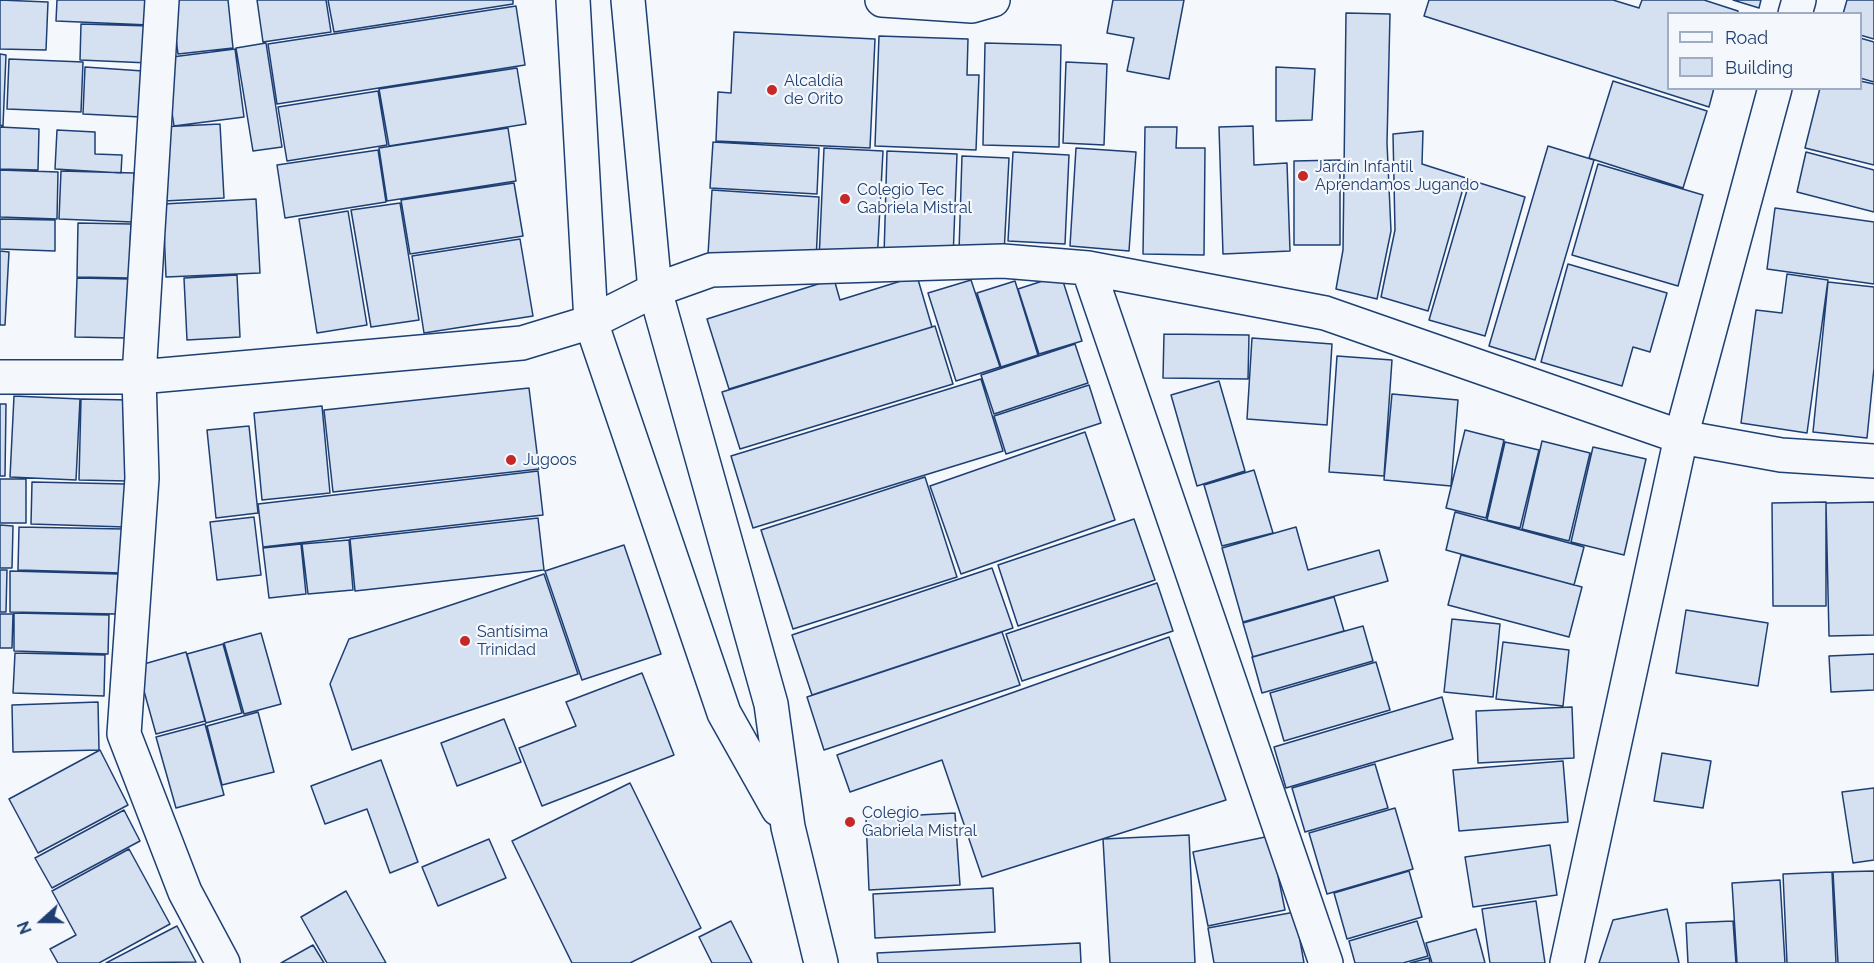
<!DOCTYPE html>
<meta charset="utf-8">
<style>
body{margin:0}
#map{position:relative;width:1874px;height:963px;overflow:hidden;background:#f4f7fb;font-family:Raleway,sans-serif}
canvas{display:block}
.legend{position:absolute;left:1667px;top:12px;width:195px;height:78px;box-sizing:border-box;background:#f4f7fb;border:2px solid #9eadc5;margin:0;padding:8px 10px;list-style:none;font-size:18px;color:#1d3f73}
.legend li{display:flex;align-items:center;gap:12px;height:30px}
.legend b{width:30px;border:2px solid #9eadc5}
.north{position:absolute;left:12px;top:891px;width:60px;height:60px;-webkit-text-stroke:4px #f4f7fb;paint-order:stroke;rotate:249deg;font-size:16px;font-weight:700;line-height:24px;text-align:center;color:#1d3f73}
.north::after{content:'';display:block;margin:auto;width:21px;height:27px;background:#1d3f73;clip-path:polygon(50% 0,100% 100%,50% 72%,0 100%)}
</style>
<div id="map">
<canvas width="1874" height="963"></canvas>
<ul class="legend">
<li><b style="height:8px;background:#f4f7fb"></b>Road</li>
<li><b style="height:16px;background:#d5e0f0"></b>Building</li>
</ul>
<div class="north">N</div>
</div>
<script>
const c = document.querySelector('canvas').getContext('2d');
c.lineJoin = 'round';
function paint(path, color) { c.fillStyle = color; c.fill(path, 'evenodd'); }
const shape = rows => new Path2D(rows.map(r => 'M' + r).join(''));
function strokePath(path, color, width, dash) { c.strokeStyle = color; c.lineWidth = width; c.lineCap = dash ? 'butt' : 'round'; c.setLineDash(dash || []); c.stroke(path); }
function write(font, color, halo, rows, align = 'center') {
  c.font = font + ' Raleway,sans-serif'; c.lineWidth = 4.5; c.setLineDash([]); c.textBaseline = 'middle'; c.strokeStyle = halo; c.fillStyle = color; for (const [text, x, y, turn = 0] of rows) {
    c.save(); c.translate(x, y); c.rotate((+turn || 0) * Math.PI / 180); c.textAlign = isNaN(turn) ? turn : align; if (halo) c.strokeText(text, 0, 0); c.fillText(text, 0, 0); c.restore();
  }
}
const building = shape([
 [0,0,48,2,46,50,0,49,0,0],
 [57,0,151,0,149,25,56,21,57,0],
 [171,0,228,0,233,48,178,54,171,0],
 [257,0,326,0,331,32,263,42,257,0],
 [328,0,513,0,513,4,334,32,328,0],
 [1113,0,1184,0,1169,79,1127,71,1134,38,1107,33,1113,0],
 [1429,0,1613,0,1639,8,1642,0,1704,0,1738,11,1738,14,1668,14,1668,88,1714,88,1709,107,1424,16,1429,0],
 [1733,0,1761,0,1759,8,1733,0],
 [1847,0,1874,0,1874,39,1860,35,1860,14,1843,14,1847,0],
 [516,6,525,65,277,104,268,44,516,6],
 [1346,13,1390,14,1387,143,1391,231,1377,299,1336,289,1343,250,1346,13],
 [81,24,150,26,149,63,80,60,81,24],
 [734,32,875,39,870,148,716,141,718,92,731,93,734,32],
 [879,36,968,39,967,75,979,75,976,150,875,146,879,36],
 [1860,38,1874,42,1874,82,1860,78,1860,38],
 [266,43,282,147,253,151,236,48,266,43],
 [985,43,1061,45,1059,147,983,145,985,43],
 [235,49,244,117,174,126,164,58,235,49],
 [0,54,6,55,3,126,0,125,0,54],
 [9,59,83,62,81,112,7,109,9,59],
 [1066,62,1107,64,1104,145,1063,143,1066,62],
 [85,67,143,71,141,117,83,114,85,67],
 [1276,67,1315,69,1312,120,1276,121,1276,67],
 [517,68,526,124,389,146,379,89,517,68],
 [1613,81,1707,111,1683,188,1589,158,1613,81],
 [1860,81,1874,84,1874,165,1805,148,1820,88,1860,88,1860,81],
 [378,91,387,145,287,161,278,107,378,91],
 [220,124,224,198,164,201,160,127,220,124],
 [1253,126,1254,165,1287,163,1290,251,1223,254,1219,127,1253,126],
 [0,127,39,129,38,170,0,169,0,127],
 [1145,127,1177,127,1176,148,1205,148,1204,255,1143,254,1145,127],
 [508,128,516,181,387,201,379,148,508,128],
 [57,130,95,132,95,154,122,155,121,173,55,169,57,130],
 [1423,131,1422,164,1466,178,1428,311,1381,297,1395,230,1393,134,1423,131],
 [713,142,819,148,817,194,710,188,713,142],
 [1548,146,1594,160,1535,360,1489,346,1548,146],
 [824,148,883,151,877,263,819,260,824,148],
 [1076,148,1136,152,1129,251,1070,246,1076,148],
 [378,150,386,202,285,218,277,165,378,150],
 [887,151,957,154,953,259,884,256,887,151],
 [1013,152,1069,155,1065,244,1008,241,1013,152],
 [1806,152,1874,170,1874,212,1797,192,1806,152],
 [962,156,1009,158,1004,254,959,251,962,156],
 [1340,160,1340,245,1294,245,1294,161,1340,160],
 [1598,164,1703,195,1678,286,1572,255,1598,164],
 [0,170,58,172,57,219,0,217,0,170],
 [61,171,134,173,132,222,59,219,61,171],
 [1470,180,1525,197,1485,336,1429,320,1470,180],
 [514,183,523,236,410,254,401,200,514,183],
 [712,190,819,197,816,261,708,254,712,190],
 [256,199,260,273,166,277,163,204,256,199],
 [400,203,419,320,371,327,351,210,400,203],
 [1775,208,1874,222,1874,284,1767,269,1775,208],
 [348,211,367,325,317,333,299,219,348,211],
 [0,219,55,220,55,251,0,249,0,219],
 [78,223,131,224,129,278,77,277,78,223],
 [520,239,533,316,424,333,412,256,520,239],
 [0,251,9,252,5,325,0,325,0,251],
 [1568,264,1667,293,1650,352,1633,347,1622,386,1541,362,1568,264],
 [1787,274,1828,280,1807,433,1741,423,1756,310,1782,313,1787,274],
 [237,275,240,337,187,340,184,278,237,275],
 [1061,275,1082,341,1039,354,1018,289,1061,275],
 [917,276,932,327,729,389,707,319,834,279,840,300,917,276],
 [77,278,128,279,126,338,75,337,77,278],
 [971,280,1000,367,956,381,928,293,971,280],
 [1015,281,1038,355,1001,367,977,293,1015,281],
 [1828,282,1874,287,1874,368,1867,438,1813,432,1828,282],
 [935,326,953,384,740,449,722,392,935,326],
 [1164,334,1249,335,1248,379,1163,378,1164,334],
 [1252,338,1332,344,1327,425,1247,419,1252,338],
 [1075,344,1088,383,994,414,981,375,1075,344],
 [1337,356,1392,360,1384,476,1329,472,1337,356],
 [981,379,1003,451,753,528,731,456,981,379],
 [1219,381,1245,471,1197,486,1171,395,1219,381],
 [1089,385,1101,423,1006,454,994,416,1089,385],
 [529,388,539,469,333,492,324,410,529,388],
 [1392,394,1458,400,1451,486,1384,480,1392,394],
 [14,396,80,399,76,480,10,477,14,396],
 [81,399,129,400,128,481,79,480,81,399],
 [0,404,6,404,5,476,0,476,0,404],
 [322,406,330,493,262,500,254,413,322,406],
 [249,426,258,513,216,518,207,430,249,426],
 [1465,430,1504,440,1486,518,1446,508,1465,430],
 [1085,432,1115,520,961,574,930,486,1085,432],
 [1542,441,1590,453,1569,541,1522,529,1542,441],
 [1505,442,1539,450,1520,528,1487,520,1505,442],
 [1593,447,1646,459,1624,555,1571,542,1593,447],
 [1254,470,1273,533,1222,546,1204,485,1254,470],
 [538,471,543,515,263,547,258,504,538,471],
 [925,477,957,577,793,629,761,530,925,477],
 [0,479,26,479,26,523,0,523,0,479],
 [32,482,126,484,125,527,31,524,32,482],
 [1826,502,1826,606,1773,606,1772,503,1826,502],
 [1874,502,1874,635,1829,636,1826,503,1874,502],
 [1455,512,1584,547,1574,585,1446,550,1455,512],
 [254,517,261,575,217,580,210,522,254,517],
 [538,518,544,570,355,591,350,539,538,518],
 [1134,519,1155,580,1018,626,998,565,1134,519],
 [0,525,13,526,12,568,0,568,0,525],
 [19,527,124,529,122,573,18,570,19,527],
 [1296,527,1308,570,1379,550,1388,581,1243,622,1222,548,1296,527],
 [349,540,353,590,308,594,302,544,349,540],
 [301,544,306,594,269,598,263,548,301,544],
 [624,545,661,654,582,680,545,571,624,545],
 [1461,555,1582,587,1569,637,1448,605,1461,555],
 [992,568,1013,628,812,695,792,635,992,568],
 [0,570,7,570,6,612,0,612,0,570],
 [10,571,118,574,116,614,10,612,10,571],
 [544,574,578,674,352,750,330,684,349,639,544,574],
 [1157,583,1173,631,1022,681,1006,634,1157,583],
 [1334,597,1344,631,1253,657,1243,623,1334,597],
 [1686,610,1768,623,1758,686,1676,673,1686,610],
 [14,613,109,615,108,654,14,651,14,613],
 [0,614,13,614,12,648,0,648,0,614],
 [1452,619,1500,624,1493,697,1444,692,1452,619],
 [1363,626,1373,661,1262,693,1252,657,1363,626],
 [1002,632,1020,685,824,750,807,697,1002,632],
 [261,633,281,704,244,714,224,643,261,633],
 [1169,637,1226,800,982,877,942,760,850,792,837,755,1169,637],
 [1503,642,1569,650,1563,706,1496,699,1503,642],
 [223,644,242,713,206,723,187,654,223,644],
 [186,652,205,721,156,734,137,666,186,652],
 [15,653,105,655,104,696,13,693,15,653],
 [1874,654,1874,690,1831,692,1829,656,1874,654],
 [1376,662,1390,710,1284,741,1270,693,1376,662],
 [642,673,674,755,542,806,519,748,576,726,566,702,642,673],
 [1442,697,1453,739,1286,788,1274,747,1442,697],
 [98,702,99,750,13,752,12,705,98,702],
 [1572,707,1574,758,1478,763,1476,711,1572,707],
 [258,712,274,772,222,785,207,726,258,712],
 [504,719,521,762,457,786,441,743,504,719],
 [205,724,224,795,176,808,156,737,205,724],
 [100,750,128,805,38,853,9,799,100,750],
 [1662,753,1711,761,1703,808,1654,801,1662,753],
 [381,760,418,862,390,873,367,809,325,824,311,786,381,760],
 [1563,761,1568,822,1459,831,1453,770,1563,761],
 [1375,764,1388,808,1305,832,1292,788,1375,764],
 [630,783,701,928,630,963,572,963,512,841,630,783],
 [1874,788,1874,860,1853,863,1842,792,1874,788],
 [1395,808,1413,869,1327,894,1309,833,1395,808],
 [124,810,140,841,52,888,35,858,124,810],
 [955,813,960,885,869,890,866,818,955,813],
 [1189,835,1195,963,1110,963,1103,839,1189,835],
 [1270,836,1285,910,1208,926,1193,852,1270,836],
 [489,839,506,878,438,906,422,867,489,839],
 [1550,845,1557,895,1473,907,1465,857,1550,845],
 [129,849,170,924,99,963,58,963,50,949,76,935,52,891,129,849],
 [1409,871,1422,917,1347,939,1334,893,1409,871],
 [1874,871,1874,963,1838,963,1833,872,1874,871],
 [1832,872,1836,963,1787,963,1783,874,1832,872],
 [1780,880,1785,963,1737,963,1732,883,1780,880],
 [993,888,995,932,875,938,873,894,993,888],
 [346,891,386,963,327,963,301,917,346,891],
 [1536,901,1545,963,1490,963,1482,909,1536,901],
 [1667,909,1679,963,1599,963,1613,920,1667,909],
 [1295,912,1304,963,1214,963,1208,928,1295,912],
 [731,921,752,963,712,963,699,937,731,921],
 [1417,921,1428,956,1403,963,1355,963,1349,941,1417,921],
 [1733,921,1736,963,1688,963,1686,923,1733,921],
 [177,926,196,962,106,963,177,926],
 [1476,929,1485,963,1432,963,1426,943,1476,929],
 [1080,943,1081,963,878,963,877,953,1080,943],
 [313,945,324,963,281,963,313,945],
 [1429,958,1430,963,1410,963,1429,958]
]);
const minor = shape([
 [162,0,139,377,142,478,124,734,185,892,223,963],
 [882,0,972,6,993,0],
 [1795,14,1799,0],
 [1088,268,1326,963],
 [0,377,139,377,522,343,591,322,655,290,711,270,1003,261,1088,268,1325,313,1681,437,1781,455,1874,461],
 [1567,963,1681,437,1775,88]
]);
const major = shape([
 [573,0,591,322,724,713,778,809],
 [628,0,655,290,771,704,788,827,821,963]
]);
const markers = [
 [772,90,6,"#c62828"],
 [1303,176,6,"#c62828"],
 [845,199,6,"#c62828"],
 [511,460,6,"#c62828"],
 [465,641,6,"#c62828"],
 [850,822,6,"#c62828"]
];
const poiNames = [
 ["Alcaldía",784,81],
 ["de Orito",784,99],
 ["Jardín Infantil",1315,167],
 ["Aprendamos Jugando",1315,185],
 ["Colegio Tec",857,190],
 ["Gabriela Mistral",857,208],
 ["Jugoos",523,460],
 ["Santísima",477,632],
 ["Trinidad",477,650],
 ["Colegio",862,813],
 ["Gabriela Mistral",862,831]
];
paint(building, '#d5e0f0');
strokePath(building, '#1d3f73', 1.5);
strokePath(minor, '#1d3f73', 36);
strokePath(major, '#1d3f73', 36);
strokePath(minor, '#f4f7fb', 33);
strokePath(major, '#f4f7fb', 33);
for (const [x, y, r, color] of markers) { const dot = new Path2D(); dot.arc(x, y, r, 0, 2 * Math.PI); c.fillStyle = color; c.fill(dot); strokePath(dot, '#f4f7fb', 2); }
write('16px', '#1d3f73', '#f4f7fb', poiNames, 'left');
</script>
